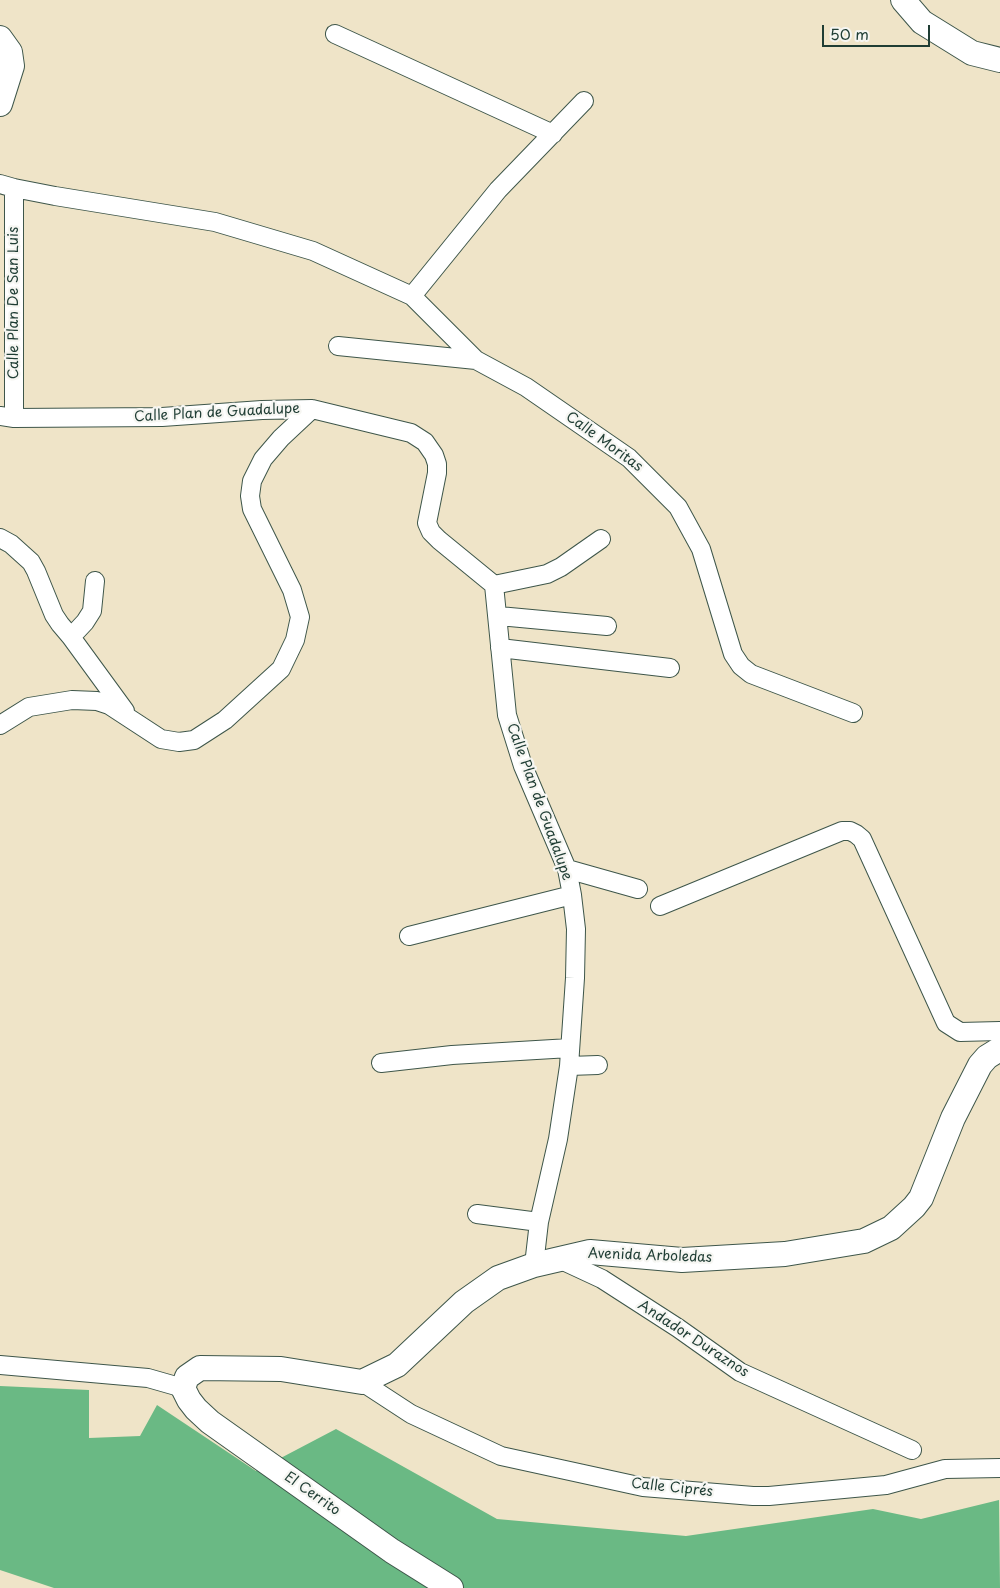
<!DOCTYPE html>
<meta charset="utf-8">
<style>
body{margin:0}
#map{position:relative;width:1000px;height:1588px;overflow:hidden;background:#efe4c8;font-family:"Playpen Sans",sans-serif}
canvas{display:block}
.scale{position:absolute;left:822px;top:25px;width:108px;height:22px;box-sizing:border-box;border:2px solid #1f3d34;border-top:0;padding-left:6px;font-size:15px;line-height:18px;white-space:nowrap;color:#1f3d34;-webkit-text-stroke:4px #f6f6f2;paint-order:stroke}
</style>
<div id="map">
<canvas width="1000" height="1588"></canvas>
<div class="scale">50 m</div>
</div>
<script>
const c = document.querySelector('canvas').getContext('2d');
c.lineJoin = 'round';
function paint(path, color) { c.fillStyle = color; c.fill(path, 'evenodd'); }
const shape = rows => new Path2D(rows.map(r => 'M' + r).join(''));
function strokePath(path, color, width, dash) { c.strokeStyle = color; c.lineWidth = width; c.lineCap = dash ? 'butt' : 'round'; c.setLineDash(dash || []); c.stroke(path); }
function write(font, color, halo, rows, align = 'center') {
  c.font = font + ' "Playpen Sans",sans-serif'; c.lineWidth = 4.5; c.setLineDash([]); c.textBaseline = 'middle'; c.strokeStyle = halo; c.fillStyle = color; for (const [text, x, y, turn = 0] of rows) {
    c.save(); c.translate(x, y); c.rotate((+turn || 0) * Math.PI / 180); c.textAlign = isNaN(turn) ? turn : align; if (halo) c.strokeText(text, 0, 0); c.fillText(text, 0, 0); c.restore();
  }
}
const forest = shape([
 [0,1386,89,1390,89,1438,140,1436,157,1405,256,1471,336,1429,497,1519,686,1536,873,1509,921,1519,999,1500,1000,1588,54,1588,0,1570]
]);
const minor = shape([
 [335,34,553,134],
 [0,184,14,188,55,196,215,222,313,251,412,296,476,360,526,387,629,458,678,507,701,549,733,654,741,666,751,674,853,713],
 [412,296,498,190,584,101],
 [338,346,476,360],
 [0,416,14,418,162,417,262,410,312,409,411,433,425,442,434,455,437,464,437,473,427,523,431,532,439,540,494,585,507,715,523,766,567,869,572,895,576,929,575,978,569,1066,558,1139,539,1222,534,1265],
 [14,418,14,188],
 [0,538,11,544,31,562,36,571,54,615,60,624,71,637,125,711],
 [494,585,547,574,561,567,601,539],
 [499,616,607,626],
 [71,637,85,622,92,611,95,581],
 [500,648,670,668],
 [0,725,29,707,72,700,97,701,109,705,161,739,179,742,194,740,225,720,281,669,295,640,300,617,292,590,252,509,250,496,252,481,263,459,281,438,312,409],
 [567,869,638,889],
 [660,906,842,831,850,831,856,834,862,839,946,1023,960,1032,1000,1031],
 [409,936,572,895],
 [381,1063,452,1055,570,1048],
 [569,1066,598,1065],
 [477,1214,539,1222],
 [559,1259,602,1279,678,1328,740,1372,912,1450],
 [0,1365,148,1378,183,1388],
 [362,1382,411,1414,501,1456,643,1487,753,1496,769,1496,886,1485,945,1469,1000,1468]
]);
const secondary = shape([
 [903,0,922,22,972,53,1000,60],
 [0,38,10,52,12,66,0,104],
 [451,1588,392,1551,210,1422,196,1409,189,1400,183,1388,187,1377,200,1368,281,1369,362,1382,397,1365,464,1302,498,1278,534,1265,590,1252,682,1260,785,1254,864,1241,891,1228,914,1207,921,1198,953,1118,980,1065,987,1057,1000,1049]
]);
const streetNames = [
 ["Calle Plan De San Luis",14,303,-90],
 ["Calle Plan de Guadalupe",217,413,-3],
 ["Calle Moritas",604,442,36],
 ["Calle Plan de Guadalupe",539,802,70],
 ["Avenida Arboledas",650,1256,2],
 ["Andador Duraznos",693,1339,33],
 ["Calle Ciprés",672,1488,6],
 ["El Cerrito",312,1494,35]
];
paint(forest, '#6ab984');
strokePath(minor, '#3e564a', 20);
strokePath(secondary, '#3e564a', 26);
strokePath(minor, '#fff', 18);
strokePath(secondary, '#fff', 24);
write('14px', '#1f3d34', '#f6f6f2', streetNames);
</script>
